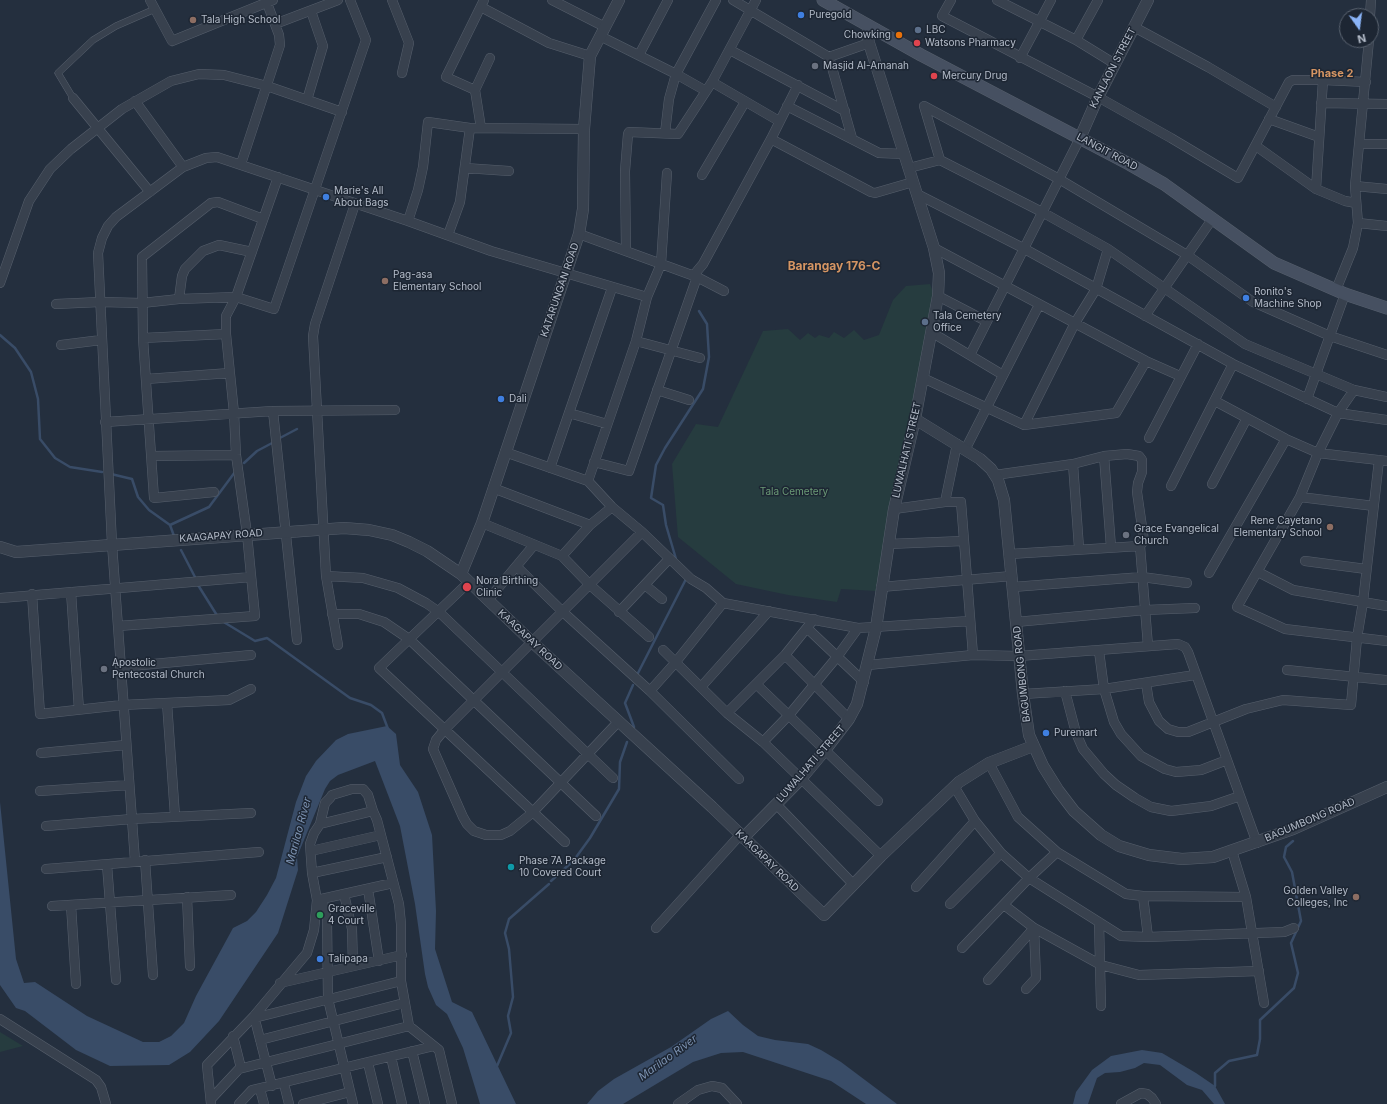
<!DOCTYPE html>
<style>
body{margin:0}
#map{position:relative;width:1387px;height:1104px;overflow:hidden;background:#242f3e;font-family:Inter,sans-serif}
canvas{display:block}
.north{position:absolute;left:1339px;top:8px;width:40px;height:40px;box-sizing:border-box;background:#1d2633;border:1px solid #59626f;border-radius:50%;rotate:166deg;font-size:11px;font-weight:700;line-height:16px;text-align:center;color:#b4bcc9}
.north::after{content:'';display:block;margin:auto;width:14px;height:18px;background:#8ab4f8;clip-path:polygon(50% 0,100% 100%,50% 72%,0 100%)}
</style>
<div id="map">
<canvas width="1387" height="1104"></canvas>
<div class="north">N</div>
</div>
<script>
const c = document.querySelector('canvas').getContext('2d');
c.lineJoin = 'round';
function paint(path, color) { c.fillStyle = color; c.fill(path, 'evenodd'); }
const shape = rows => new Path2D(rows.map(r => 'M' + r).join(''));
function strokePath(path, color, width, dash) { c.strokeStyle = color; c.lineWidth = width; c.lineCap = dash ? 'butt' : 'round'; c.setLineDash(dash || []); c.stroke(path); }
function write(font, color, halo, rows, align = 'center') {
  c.font = font + ' Inter,sans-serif'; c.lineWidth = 3; c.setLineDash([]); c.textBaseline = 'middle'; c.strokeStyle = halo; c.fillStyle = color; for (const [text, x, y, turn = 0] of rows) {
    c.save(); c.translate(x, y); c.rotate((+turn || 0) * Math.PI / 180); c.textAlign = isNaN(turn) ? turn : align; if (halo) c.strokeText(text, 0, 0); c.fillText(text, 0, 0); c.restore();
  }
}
const green = shape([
 [930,284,935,297,876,591,841,589,837,602,788,595,736,584,678,537,672,464,696,424,718,427,763,331,788,329,800,340,808,333,815,338,819,335,829,338,834,332,844,338,854,330,864,340,879,335,893,300,906,286],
 [0,1032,23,1046,0,1052]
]);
const water = shape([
 [387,726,396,734,400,765,418,792,432,835,436,911,435,949,452,1002,472,1012,516,1104,480,1104,463,1048,447,1014,436,1005,428,987,425,974,415,904,400,826,375,761,338,775,330,781,325,789,297,857,298,870,278,933,219,1021,190,1052,169,1065,110,1066,76,1050,25,1011,16,1008,0,985,0,802,16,959,24,983,35,982,87,1016,143,1042,159,1042,171,1036,184,1023,196,996,233,928,247,921,256,912,267,895,276,878,296,802,306,776,316,761,336,740,348,734],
 [728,1011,743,1025,758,1036,775,1040,808,1044,821,1050,841,1062,897,1104,866,1104,831,1081,743,1052,721,1053,693,1062,623,1104,587,1104,598,1091,614,1079,671,1047,711,1019],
 [1142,1050,1162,1053,1196,1073,1215,1086,1225,1104,1214,1104,1202,1090,1187,1085,1160,1065,1144,1063,1135,1068,1120,1072,1105,1073,1097,1078,1088,1104,1073,1104,1076,1092,1092,1070,1111,1056]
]);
const stream = shape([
 [0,335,15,348,31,372,38,399,40,439,55,458,70,467,102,472],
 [278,439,297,429],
 [244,463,257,451,274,442],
 [111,474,132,479,138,497,149,510,170,525,174,536],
 [170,525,209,507,235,472],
 [181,550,196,579],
 [676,559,666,525,663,505,651,498,656,465,665,448,703,389,709,357,707,324,699,311],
 [198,585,218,617],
 [222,621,255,641,267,638,350,698,371,705,382,713,388,729],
 [637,675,686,579],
 [633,685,625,703,634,727],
 [551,881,574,860,590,838,619,789,620,762,627,742],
 [497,1066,511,1033,508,1016,513,997,509,949,505,933,509,919,549,884],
 [1215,1086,1215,1073,1229,1061,1257,1055,1260,1039,1260,1020,1294,988,1298,973,1291,943,1301,921,1292,872,1284,857,1286,847,1293,841]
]);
const pedestrian = shape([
 [73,98,58,73,93,40,116,26,155,9]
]);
const minor = shape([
 [150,0,172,41,273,0],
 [392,0,409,43,402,73],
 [484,0,446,77,475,90,490,58],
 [552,0,605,27],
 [733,0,829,57,852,138],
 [951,0,942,16,1098,97,1171,138,1238,178,1289,82,1293,80,1323,80,1366,82],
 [997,0,1076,40,1115,64],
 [481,7,549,43,590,56],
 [1370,16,1371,0],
 [275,24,338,0],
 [1134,27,1208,67,1276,107],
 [600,36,676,74,706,91],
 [1076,40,1098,0],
 [730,50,845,111],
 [639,55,668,0],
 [829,57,869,43],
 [1020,58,1051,0],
 [712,82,779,121],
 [475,90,481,128],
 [73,98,150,192],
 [307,100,323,46,311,11],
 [135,101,183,167],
 [1321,103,1387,104],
 [787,106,879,153,905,154],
 [924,106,1059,179,1187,255,1253,302,1330,336,1387,355],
 [924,106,940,160],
 [1269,119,1319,137],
 [665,133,669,99,676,74,716,0],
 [771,139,871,192,875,193,913,182],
 [1360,144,1387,144],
 [1256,146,1316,189,1345,201,1356,203],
 [241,164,280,45,279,35,267,3],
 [465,168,509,171],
 [909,168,940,160,1042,212,1108,249,1245,344,1354,390,1387,397],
 [702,175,745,102],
 [1355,186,1387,189],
 [1316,189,1323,80],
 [917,194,1023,248,1233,364,1338,413,1387,420],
 [408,221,418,190,423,167,428,122,470,128,584,129],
 [1358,223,1387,226],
 [579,234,697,277,724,291],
 [448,235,460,202,470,128],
 [934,248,1146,361,1180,376],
 [626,251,625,171,628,134,629,132,678,134,712,82,756,0],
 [693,276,703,264,771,139,798,85],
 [0,283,29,201,50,169,71,149,122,109,171,81,199,74,224,75,267,86,342,112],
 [1336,290,1353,248,1358,223,1355,186,1369,40],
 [938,296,986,321],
 [179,299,182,276,185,269,203,251,219,245,252,252],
 [56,304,100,302,142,303,179,299,236,297,274,309,366,40,350,0],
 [1145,316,1213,218],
 [931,332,1003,375],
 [143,338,226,334],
 [636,341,700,358],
 [61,345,101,340],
 [970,355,1080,138],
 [923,378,1024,425,1116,413,1146,361],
 [146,379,230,373],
 [657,390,689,400],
 [1354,390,1338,413,1318,453,1300,497,1237,607,1285,629,1387,641],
 [1307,399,1345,294],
 [1215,401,1286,439,1318,453,1387,461],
 [273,411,297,640],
 [569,413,607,424],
 [105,422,273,411,395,410],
 [1024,425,1075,323,1096,289,1108,249],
 [1149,438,1198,344],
 [965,450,1039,305],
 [505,452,588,481,612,507,642,532,691,579,706,588,723,603,858,628,970,621],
 [151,456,236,455],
 [1104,456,1111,547],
 [594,462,629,471,697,277],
 [1073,464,1079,548],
 [550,468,612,288],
 [995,475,1073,464,1104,456,1127,454,1139,456,1142,460,1142,472,1138,483,1137,492,1144,541,1140,546,1148,646],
 [588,481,636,341,647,297,661,264,667,173],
 [1212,484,1247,418],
 [1171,486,1233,364],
 [493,488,590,525],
 [214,492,154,498,143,338,142,257,211,203,218,202,263,219],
 [1300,497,1374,506],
 [945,502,957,444],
 [894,509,945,502,961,502,973,655],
 [482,523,562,556,590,585,649,637],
 [888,544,963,541],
 [1010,554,1140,546],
 [562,556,590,525,612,507],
 [1305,561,1366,569],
 [517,567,563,612,650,691,739,779],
 [1258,572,1293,590,1387,606],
 [1209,573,1286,439],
 [326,576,363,578,398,588,426,603,439,612,613,778],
 [469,582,379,668,565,842],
 [645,585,662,599],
 [881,587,1012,576],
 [1013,587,1142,577,1187,583],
 [71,592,79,710],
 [32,594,40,714,122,705,229,700,251,689],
 [1,598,251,577],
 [488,600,534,545],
 [619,612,669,559],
 [332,614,359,614,384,622,409,639,596,816],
 [1016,622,1145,610,1195,608],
 [118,626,255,616,247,534,236,455,234,413,226,334,226,316,236,297,278,177],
 [807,628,864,682],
 [338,645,326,576,313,336,315,324,355,204],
 [663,650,727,713,763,742,881,856],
 [1099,651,1104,689,1114,722,1121,734,1141,756,1165,769,1176,772,1201,770,1227,760],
 [785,655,849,719],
 [868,665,973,655,1019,656,1178,644,1185,647,1188,652,1257,843],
 [120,667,251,655],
 [1287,670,1385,680],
 [1146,683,1149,702,1159,721,1168,729,1178,732,1188,732,1246,709,1283,700,1351,705,1357,638,1363,602,1379,460],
 [756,684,878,801],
 [701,687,769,611],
 [650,691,675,663,723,603],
 [1065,691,1076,733,1083,749,1104,774,1116,785,1135,798,1151,807,1171,811,1211,806,1240,796],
 [1023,694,1104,689,1195,675],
 [167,703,175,816],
 [727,713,785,655,814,619],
 [618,722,532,813,510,831,501,835,486,835,474,831,467,824,463,817,433,749,436,740,445,729,642,532],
 [763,742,789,715,837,657,858,628],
 [41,753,126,745],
 [989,763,1018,817,1057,852,1126,894,1143,896,1246,897],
 [954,786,975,821,1001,853,1029,878,1121,936,1148,937,1284,932,1294,928],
 [40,791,129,785],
 [776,804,854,885],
 [320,824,325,803,330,798,332,795,352,789,363,789,368,795,373,811],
 [46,826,132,819,251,813],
 [311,851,381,835],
 [1232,851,1246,897,1264,1003],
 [145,860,153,975],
 [135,861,112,544,98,253,102,238,108,226,116,217,183,167,206,158,217,157,408,221,491,251,647,297],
 [107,865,116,980],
 [46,869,259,852],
 [312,873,387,857],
 [916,887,975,821],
 [368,889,379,961],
 [344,894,352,929,353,966],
 [1143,896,1148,937],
 [187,897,190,966],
 [322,899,327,919,328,999,353,1104],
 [317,900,393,883],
 [950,904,1001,853],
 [71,905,76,984],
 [1004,905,1034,928,1101,965,1139,975,1259,971],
 [52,906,231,895],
 [1099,922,1101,1006],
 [656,928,740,835],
 [962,948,1029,878,1057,852],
 [988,980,1034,928],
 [280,983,402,955],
 [1026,989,1036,978,1034,928],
 [254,1016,272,1086],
 [254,1018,401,981],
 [0,1019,96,1080,101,1087,106,1104],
 [233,1036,241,1068],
 [260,1040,404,1003],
 [412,1051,425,1104],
 [391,1057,402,1104],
 [368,1063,378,1104],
 [284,1084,289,1104],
 [260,1089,264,1104],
 [211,1099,239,1069,409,1026],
 [211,1104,207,1065,254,1016,307,953,314,930,317,900,312,873,310,844,314,833,320,824,373,811,377,820,399,904,401,924,401,981,409,1026,439,1050,452,1104],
 [239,1104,252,1090,434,1046],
 [303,1104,350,1092],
 [678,1104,698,1090,712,1086,722,1088,737,1104],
 [1121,1104,1141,1093,1147,1094,1152,1098,1156,1104]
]);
const tertiary = shape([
 [1080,138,1098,97,1148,0],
 [915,419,980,459,991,469,998,480,1004,500,1023,694,1029,735,1043,766,1058,790,1074,811,1101,835,1119,846,1149,855,1182,859,1213,857,1293,829,1387,787],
 [0,547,16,552,344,528,369,530,392,535,409,542,427,551,461,574,532,642,712,807,824,915,881,856,959,782,989,763,1033,746],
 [461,574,482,523,579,234,583,209,584,129,590,56,619,0],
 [743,838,801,779,826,749,849,719,857,704,876,628,894,509,915,419,938,296,939,273,934,248,869,43,867,35,870,28]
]);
const secondary = shape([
 [823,0,921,55,1129,164,1164,184,1274,263,1345,294,1387,308]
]);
const markers = [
 [801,15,4,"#3f7fe0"],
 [193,20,4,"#8d6e63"],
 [918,30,4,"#5c6f8a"],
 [899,35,4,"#e8710a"],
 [917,43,4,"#e0444e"],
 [815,66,4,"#6b7280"],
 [934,76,4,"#e0444e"],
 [326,197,4,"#3f7fe0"],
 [385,281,4,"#8d6e63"],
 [1246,298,4,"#3f7fe0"],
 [925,322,4,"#5c6f8a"],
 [501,399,4,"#3f7fe0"],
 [1330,527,4,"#8d6e63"],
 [1126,535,4,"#6b7280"],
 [467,587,5,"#e0444e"],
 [104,669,4,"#6b7280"],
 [1046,733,4,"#3f7fe0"],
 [511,867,4,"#0f9aa8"],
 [1356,897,4,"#8d6e63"],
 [320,915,4,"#2e9e5b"],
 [320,959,4,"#3f7fe0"]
];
const poiNames = [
 ["Puregold",809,15],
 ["Tala High School",201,20],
 ["LBC",926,30],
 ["Chowking",891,35,"right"],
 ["Watsons Pharmacy",925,43],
 ["Masjid Al-Amanah",823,66],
 ["Mercury Drug",942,76],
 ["Marie's All",334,191],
 ["About Bags",334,203],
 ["Pag-asa",393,275],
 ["Elementary School",393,287],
 ["Ronito's",1254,292],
 ["Machine Shop",1254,304],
 ["Tala Cemetery",933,316],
 ["Office",933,328],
 ["Dali",509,399],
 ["Rene Cayetano",1322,521,"right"],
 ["Elementary School",1322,533,"right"],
 ["Grace Evangelical",1134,529],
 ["Church",1134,541],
 ["Nora Birthing",476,581],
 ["Clinic",476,593],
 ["Apostolic",112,663],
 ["Pentecostal Church",112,675],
 ["Puremart",1054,733],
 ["Phase 7A Package",519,861],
 ["10 Covered Court",519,873],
 ["Golden Valley",1348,891,"right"],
 ["Colleges, Inc",1348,903,"right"],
 ["Graceville",328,909],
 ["4 Court",328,921],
 ["Talipapa",328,959]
];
const streetNames = [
 ["KANLAON STREET",1113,68,-63],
 ["LANGIT ROAD",1107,152,28],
 ["KATARUNGAN ROAD",560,290,-71],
 ["LUWALHATI STREET",907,450,-77],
 ["KAAGAPAY ROAD",221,536,-4],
 ["KAAGAPAY ROAD",530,640,43],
 ["BAGUMBONG ROAD",1022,674,-96],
 ["LUWALHATI STREET",811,764,-49],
 ["BAGUMBONG ROAD",1310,820,-23],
 ["KAAGAPAY ROAD",767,861,44]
];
const parkNames = [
 ["Tala Cemetery",794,492]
];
const neighbourhoodNames = [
 ["Phase 2",1332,74]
];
const waterNames = [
 ["Marilao River",299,831,-75],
 ["Marilao River",668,1058,-36]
];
const quarterNames = [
 ["Barangay 176-C",834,266]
];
paint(green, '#263c3f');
paint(water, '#394c67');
strokePath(stream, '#394c67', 2.5);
strokePath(pedestrian, '#565f6c', 7);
strokePath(minor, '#565f6c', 10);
strokePath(tertiary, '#565f6c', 12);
strokePath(secondary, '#565f6c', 13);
strokePath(pedestrian, '#38414e', 6);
strokePath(minor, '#38414e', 9);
strokePath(tertiary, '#38414e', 11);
strokePath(secondary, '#465061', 12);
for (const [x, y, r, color] of markers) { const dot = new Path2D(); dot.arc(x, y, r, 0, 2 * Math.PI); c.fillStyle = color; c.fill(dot); strokePath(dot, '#1d2633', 1.5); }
write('10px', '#b4bcc9', '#1d2633', poiNames, 'left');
write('10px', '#b4bcc9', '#1d2633', streetNames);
write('10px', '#6b9a76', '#1d2633', parkNames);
write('bold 11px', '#d59563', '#1d2633', neighbourhoodNames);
write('italic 11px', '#7c92b1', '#1d2633', waterNames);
write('bold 12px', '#d59563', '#1d2633', quarterNames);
</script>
